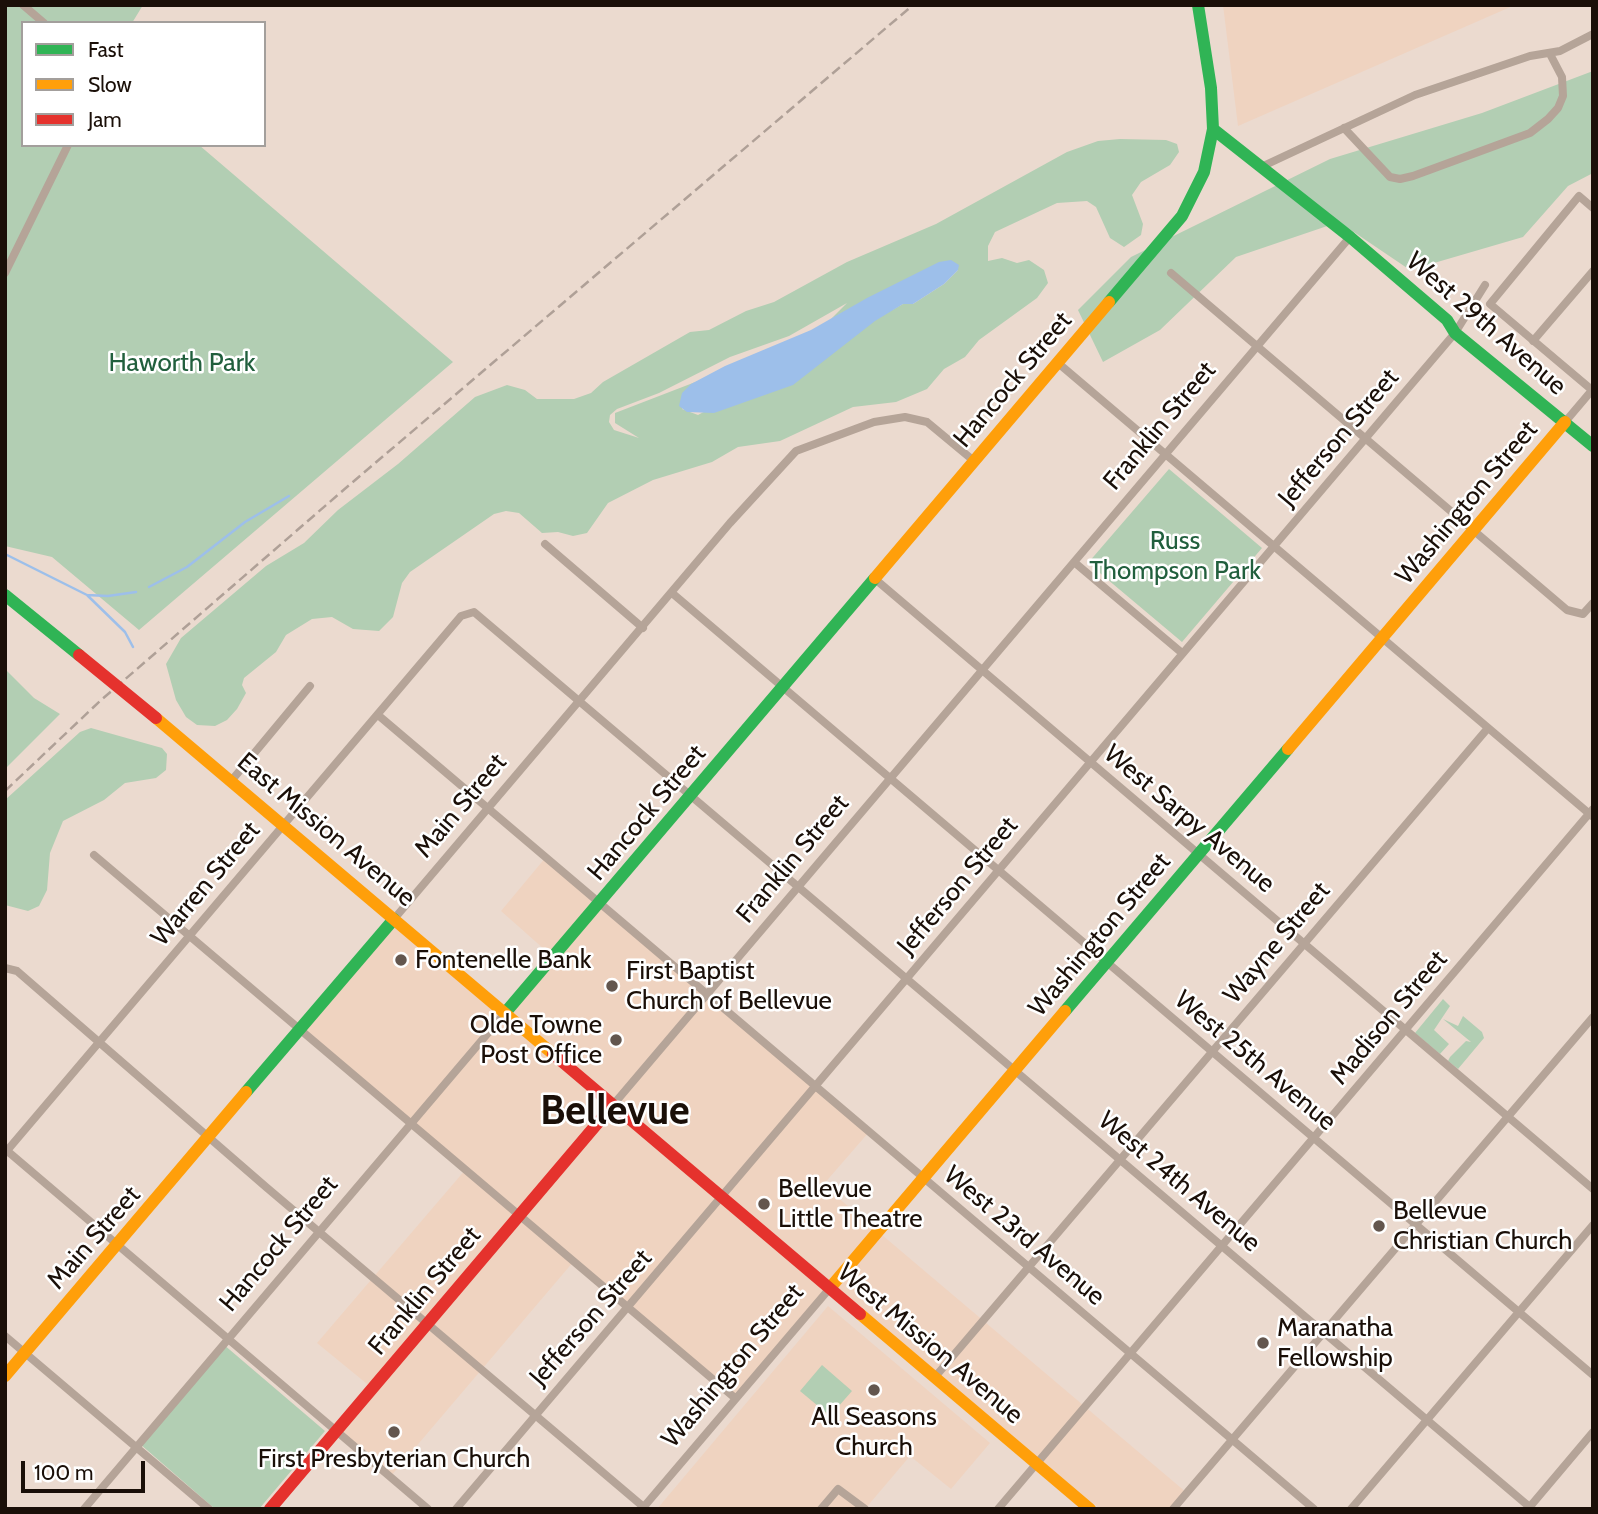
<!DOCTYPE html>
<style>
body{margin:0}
#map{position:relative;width:1598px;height:1514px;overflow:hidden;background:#ebdacf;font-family:Cabin,sans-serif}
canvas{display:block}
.frame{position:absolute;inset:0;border:7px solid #1a0f08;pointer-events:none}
.legend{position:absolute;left:21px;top:21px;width:245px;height:126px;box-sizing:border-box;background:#fff;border:2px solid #a39f9c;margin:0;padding:9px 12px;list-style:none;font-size:21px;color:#1a0f08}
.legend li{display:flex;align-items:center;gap:14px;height:35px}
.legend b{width:35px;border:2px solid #a39f9c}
.scale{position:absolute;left:21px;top:1461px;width:124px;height:32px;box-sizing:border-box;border:4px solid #1a0f08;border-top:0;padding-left:9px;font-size:21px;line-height:24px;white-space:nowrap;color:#1a0f08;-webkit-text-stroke:5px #fff;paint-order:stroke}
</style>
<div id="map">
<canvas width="1598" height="1514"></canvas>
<div class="frame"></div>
<ul class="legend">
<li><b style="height:9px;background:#30b455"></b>Fast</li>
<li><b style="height:9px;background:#ff9f0a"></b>Slow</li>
<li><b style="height:9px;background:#e5322d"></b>Jam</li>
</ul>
<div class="scale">100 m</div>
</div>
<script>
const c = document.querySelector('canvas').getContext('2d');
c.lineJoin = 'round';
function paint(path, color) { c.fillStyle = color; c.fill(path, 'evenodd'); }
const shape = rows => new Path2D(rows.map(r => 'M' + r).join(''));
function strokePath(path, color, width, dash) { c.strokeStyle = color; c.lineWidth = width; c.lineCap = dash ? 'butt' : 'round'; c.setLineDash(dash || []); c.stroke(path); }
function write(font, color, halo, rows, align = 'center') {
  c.font = font + ' Cabin,sans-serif'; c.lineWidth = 5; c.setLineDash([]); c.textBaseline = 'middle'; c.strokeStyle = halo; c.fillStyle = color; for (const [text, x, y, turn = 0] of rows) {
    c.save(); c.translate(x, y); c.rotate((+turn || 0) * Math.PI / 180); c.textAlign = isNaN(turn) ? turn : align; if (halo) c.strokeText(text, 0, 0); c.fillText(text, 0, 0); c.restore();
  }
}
const built = shape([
 [1223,5,1515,5,1238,126],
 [546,857,869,1132,823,1185,1187,1493,1171,1509,1100,1509,830,1288,735,1398,574,1261,391,1476,337,1431,372,1388,317,1343,466,1169,301,1030,394,919,504,1012,553,957,501,911],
 [828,1306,990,1443,951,1489,910,1456,865,1509,657,1509]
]);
const green = shape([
 [5,5,143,5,132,23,23,23,23,145,199,145,453,362,139,630,52,557,5,546],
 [1593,71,1593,173,1568,186,1523,237,1410,270,1339,222,1236,257,1160,330,1103,362,1078,310,1131,257,1330,159,1482,113],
 [1120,139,1166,140,1177,144,1179,152,1170,165,1141,182,1132,195,1143,224,1141,235,1124,247,1110,238,1096,207,1087,201,1057,203,995,232,988,246,988,261,1002,258,1017,263,1029,260,1044,270,1048,283,1037,298,979,340,965,357,944,369,927,389,896,402,853,407,780,441,738,447,712,462,653,480,608,503,587,533,573,536,558,532,542,533,519,513,506,511,494,514,410,572,402,583,393,617,379,631,353,629,332,617,312,619,286,635,276,652,244,678,242,685,246,693,237,709,227,720,215,726,197,725,186,717,176,700,166,664,181,638,266,566,304,543,338,510,398,464,475,397,507,385,525,390,537,399,574,399,591,393,603,382,690,332,709,330,746,311,774,302,847,262,936,224,1067,152,1098,141],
 [958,270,944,284,913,304,903,304,698,415,682,409,691,385,698,381,615,413,615,423,639,438,614,430,609,422,610,415,617,409,659,393,730,357,789,336,847,303,831,319,889,289],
 [1169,469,1262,548,1182,642,1088,563],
 [5,669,34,698,60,714,5,769],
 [91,728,162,748,167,754,166,770,156,778,125,783,104,800,63,821,50,853,47,890,39,906,28,911,5,905,5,800,80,732],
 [1443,999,1450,1006,1434,1030,1449,1044,1440,1054,1415,1033],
 [1463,1016,1482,1032,1484,1038,1458,1069,1448,1061,1450,1057,1466,1041,1471,1042,1443,1019,1458,1026],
 [223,1344,325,1431,259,1509,215,1509,140,1444],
 [822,1365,852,1391,830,1416,800,1391]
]);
const water = shape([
 [951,260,959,265,958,270,944,284,913,304,903,304,875,321,793,385,714,413,687,412,679,406,682,393,691,384,725,366,811,330,867,298,939,262]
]);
const stream = shape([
 [5,554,87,595,125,632,133,647],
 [149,587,187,567,245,522,289,496],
 [87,595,108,596,136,592]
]);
const street = shape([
 [23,5,44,23],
 [1344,128,1390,177,1400,179,1413,176,1530,133,1548,119,1558,108,1563,96,1562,77,1550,54],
 [1261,167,1415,95,1530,56,1560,51,1593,34],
 [5,273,68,145],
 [1171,273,1567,610,1583,614,1593,603],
 [1533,341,1593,271],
 [1058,363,1592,816],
 [1592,390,1490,304,1579,196,1593,208],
 [1565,422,1593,389],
 [545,544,643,628],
 [1074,562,1182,653],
 [875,579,1593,1189],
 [672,593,1593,1375],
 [378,715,1314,1509],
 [232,780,310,686],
 [94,855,735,1398],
 [394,919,730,523,796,451,874,422,905,417,927,422,974,461],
 [5,968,17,971,266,1187,646,1509],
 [613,1105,1350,237],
 [5,1149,428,1509],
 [5,1153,461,616,474,612,1532,1509],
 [5,1336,209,1509],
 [935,1377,1488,728],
 [84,1509,505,1013],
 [456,1509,1455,333,1485,285],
 [642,1509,830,1288],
 [821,1509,838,1489,865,1509],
 [998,1509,1593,809],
 [1173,1509,1593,1017],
 [1351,1509,1593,1225],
 [1528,1509,1593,1432]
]);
const fast = shape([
 [1213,129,1350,237,1447,320,1455,333,1593,446],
 [1109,302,1182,216,1204,172,1213,129,1211,88,1198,5],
 [5,595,79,655],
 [1065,1011,1288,749],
 [505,1013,875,578],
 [246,1092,394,919]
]);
const slow = shape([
 [875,578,1109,302],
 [156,718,553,1054],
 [1288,749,1565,422],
 [830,1288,1065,1011],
 [860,1314,1090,1509],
 [5,1376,246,1092]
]);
const jam = shape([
 [553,1054,860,1314],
 [270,1509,613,1105]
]);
const rail = shape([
 [5,791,100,701,347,487,913,5]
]);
const jamBridge = shape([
 [79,655,156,718]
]);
const markers = [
 [401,960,7,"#63564e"],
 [612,986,7,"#63564e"],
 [616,1040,7,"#63564e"],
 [764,1204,7,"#63564e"],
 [1379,1226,7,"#63564e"],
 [1263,1343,7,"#63564e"],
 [874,1390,7,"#63564e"],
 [394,1432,7,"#63564e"]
];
const streetNames = [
 ["West 29th Avenue",1486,324,41],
 ["Hancock Street",1013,380,-50],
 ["Franklin Street",1160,426,-50],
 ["Jefferson Street",1339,438,-50],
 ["Washington Street",1467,503,-50],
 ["Main Street",461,806,-50],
 ["Hancock Street",647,813,-50],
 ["West Sarpy Avenue",1189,819,40],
 ["East Mission Avenue",326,830,40],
 ["Franklin Street",793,859,-50],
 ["Warren Street",206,884,-50],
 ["Jefferson Street",958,886,-50],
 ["Washington Street",1100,935,-50],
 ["Wayne Street",1277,943,-50],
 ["Madison Street",1389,1018,-50],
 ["West 25th Avenue",1255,1061,40],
 ["West 24th Avenue",1179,1182,40],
 ["West 23rd Avenue",1024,1236,40],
 ["Main Street",94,1238,-49],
 ["Hancock Street",279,1244,-50],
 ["Franklin Street",425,1291,-50],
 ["Jefferson Street",591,1318,-49],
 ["West Mission Avenue",930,1344,40],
 ["Washington Street",733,1366,-50]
];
const parkNames = [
 ["Haworth Park",182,363],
 ["Russ",1175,541],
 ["Thompson Park",1175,571]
];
const poiNames = [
 ["Fontenelle Bank",415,960],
 ["First Baptist",626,971],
 ["Church of Bellevue",626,1001],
 ["Olde Towne",602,1025,"right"],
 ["Post Office",602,1055,"right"],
 ["Bellevue",778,1189],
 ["Little Theatre",778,1219],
 ["Bellevue",1393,1211],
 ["Christian Church",1393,1241],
 ["Maranatha",1277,1328],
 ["Fellowship",1277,1358],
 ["All Seasons",874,1417,"center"],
 ["Church",874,1447,"center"],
 ["First Presbyterian Church",394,1459,"center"]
];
const townNames = [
 ["Bellevue",615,1112]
];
paint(built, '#efd3c0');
paint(green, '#b2ceb3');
paint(water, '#9dbfea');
strokePath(stream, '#9dbfea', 2.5);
strokePath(street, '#b5a498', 8);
strokePath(fast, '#30b455', 12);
strokePath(slow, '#ff9f0a', 12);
strokePath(jam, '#e5322d', 12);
strokePath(rail, '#afa097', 2.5, [10, 5]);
strokePath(jamBridge, '#e5322d', 12);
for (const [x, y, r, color] of markers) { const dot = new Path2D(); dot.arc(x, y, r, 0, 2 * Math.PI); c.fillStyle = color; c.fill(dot); strokePath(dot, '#fff', 2.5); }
write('26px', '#1a0f08', '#fff', streetNames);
write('26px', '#215f3d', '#fff', parkNames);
write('26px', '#1a0f08', '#fff', poiNames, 'left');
write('bold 40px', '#1a0f08', '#fff', townNames);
</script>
